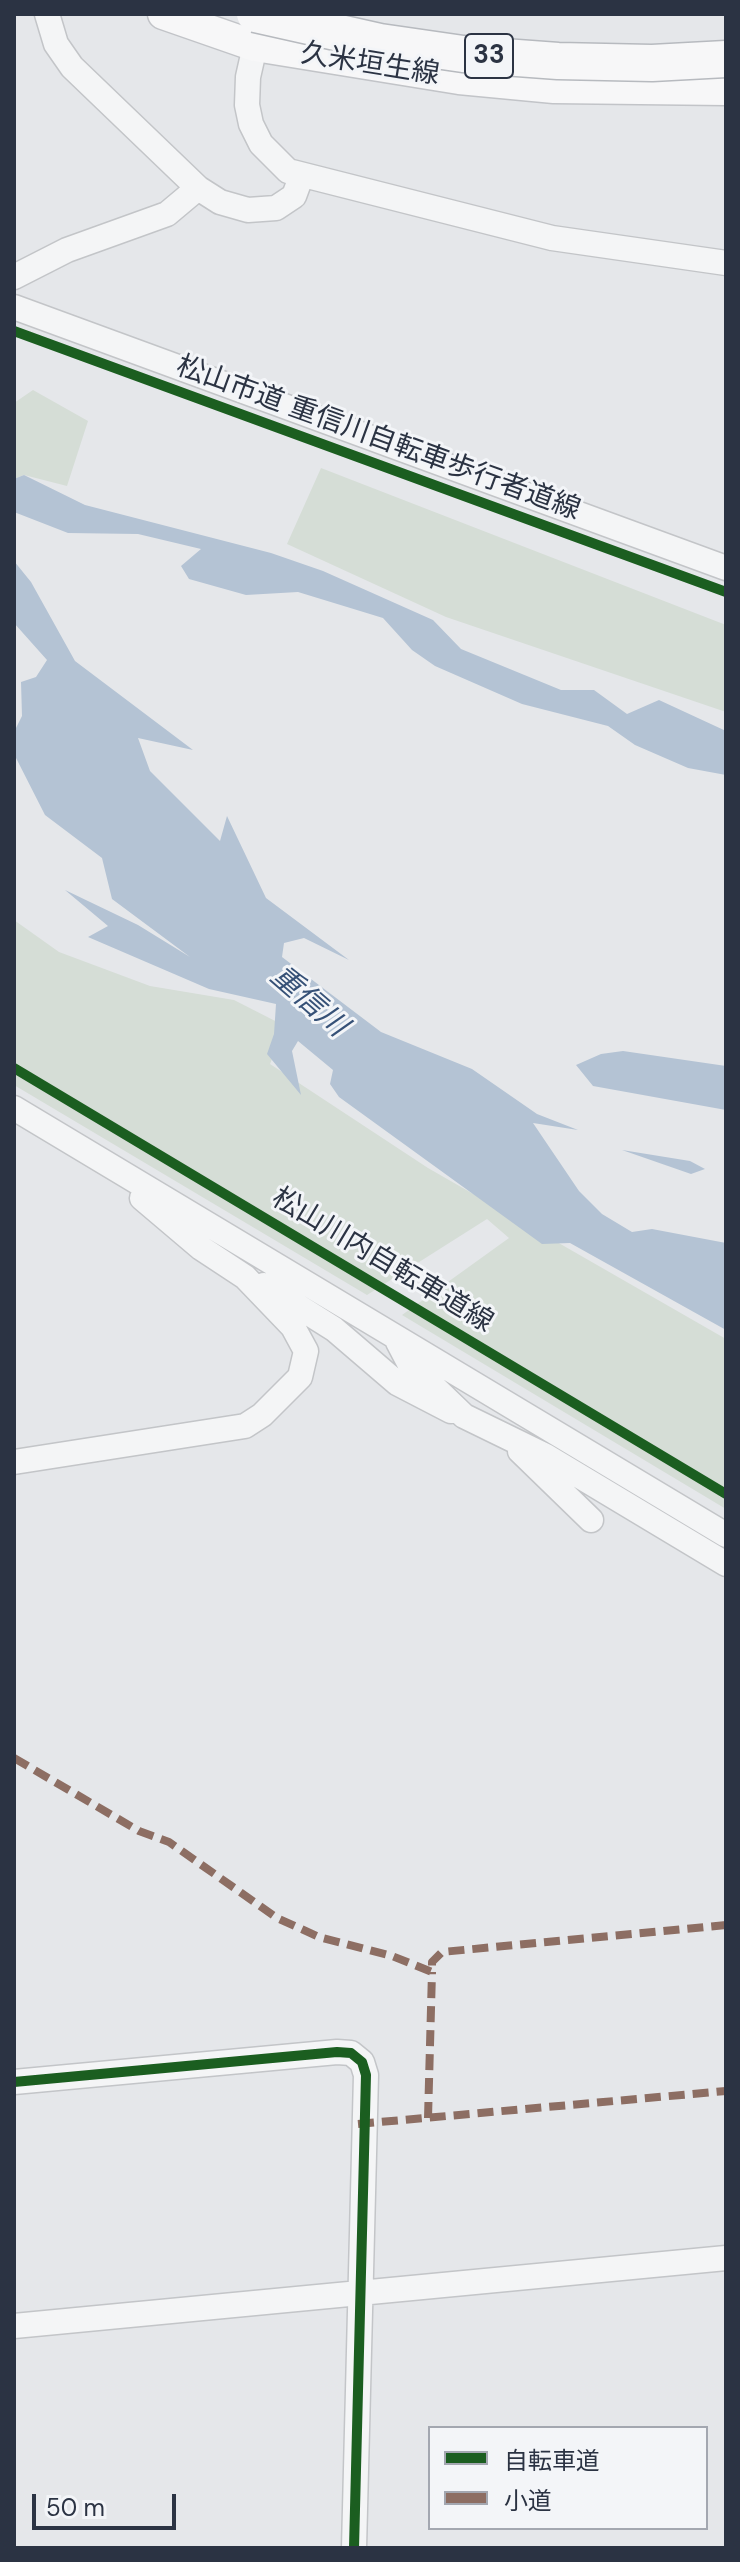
<!DOCTYPE html>
<meta charset="utf-8">
<style>
body{margin:0}
#map{position:relative;width:740px;height:2562px;overflow:hidden;background:#e5e7ea;font-family:"DM Sans","Noto Sans JP",sans-serif}
canvas{display:block}
.frame{position:absolute;inset:0;border:16px solid #2b3343;pointer-events:none}
.legend{position:absolute;left:428px;top:2426px;width:280px;height:104px;box-sizing:border-box;background:#f3f5f8;border:2px solid #a3a7b0;margin:0;padding:10px 14px;list-style:none;font-size:24px;color:#2b3343}
.legend li{display:flex;align-items:center;gap:16px;height:40px}
.legend b{width:40px;border:2px solid #a3a7b0}
.scale{position:absolute;left:32px;top:2494px;width:144px;height:36px;box-sizing:border-box;border:4px solid #2b3343;border-top:0;padding-left:10px;font-size:24px;line-height:28px;white-space:nowrap;color:#2b3343;-webkit-text-stroke:6px #f3f5f8;paint-order:stroke}
</style>
<div id="map">
<canvas width="740" height="2562"></canvas>
<div class="frame"></div>
<ul class="legend">
<li><b style="height:10px;background:#1b5e20"></b>自転車道</li>
<li><b style="height:10px;background:#8d6e63"></b>小道</li>
</ul>
<div class="scale">50 m</div>
</div>
<script>
const c = document.querySelector('canvas').getContext('2d');
c.lineJoin = 'round';
function paint(path, color) { c.fillStyle = color; c.fill(path, 'evenodd'); }
const shape = rows => new Path2D(rows.map(r => 'M' + r).join(''));
function strokePath(path, color, width, dash) { c.strokeStyle = color; c.lineWidth = width; c.lineCap = dash ? 'butt' : 'round'; c.setLineDash(dash || []); c.stroke(path); }
function write(font, color, halo, rows, align = 'center') {
  c.font = font + ' "DM Sans","Noto Sans JP",sans-serif'; c.lineWidth = 6; c.setLineDash([]); c.textBaseline = 'middle'; c.strokeStyle = halo; c.fillStyle = color; for (const [text, x, y, turn = 0] of rows) {
    c.save(); c.translate(x, y); c.rotate((+turn || 0) * Math.PI / 180); c.textAlign = isNaN(turn) ? turn : align; if (halo) c.strokeText(text, 0, 0); c.fillText(text, 0, 0); c.restore();
  }
}
const green = shape([
 [33,390,88,421,67,486,24,475,14,479,14,403],
 [321,468,726,625,726,712,446,617,287,544],
 [14,920,59,952,150,986,234,1000,285,1026,270,1064,428,1168,726,1339,726,1509,402,1315,509,1238,487,1219,367,1295,14,1085]
]);
const water = shape([
 [24,475,85,505,271,553,323,571,433,620,461,649,561,690,594,690,627,714,659,700,726,731,726,775,688,768,635,745,608,726,522,704,435,666,412,650,383,618,298,592,246,595,189,579,181,566,201,549,138,534,68,533,14,512,14,479],
 [14,561,31,582,75,661,193,750,138,738,150,771,220,841,227,816,266,898,349,960,304,938,284,943,282,957,381,1032,472,1069,537,1114,578,1130,533,1123,579,1191,602,1214,632,1232,652,1229,726,1243,726,1330,570,1243,542,1244,339,1097,330,1084,333,1070,298,1041,292,1051,301,1095,267,1054,274,1034,276,1004,209,989,88,937,108,926,65,890,138,925,190,957,112,899,102,858,45,815,14,754,14,732,22,716,21,682,36,677,47,660,14,623],
 [623,1051,726,1066,726,1110,593,1086,576,1065,601,1054],
 [622,1150,690,1161,705,1169,691,1174]
]);
const minor = shape([
 [47,14,56,44,72,67,198,188],
 [255,46,248,77,247,105,251,124,261,144,288,171,552,238,726,263],
 [14,277,67,250,167,214,198,188,220,202,248,210,276,208,294,196,301,177],
 [14,307,726,568],
 [14,1108,726,1535],
 [264,1285,334,1329,397,1383,451,1411],
 [398,1342,409,1363,464,1416,546,1456,726,1564],
 [520,1451,591,1520],
 [14,1462,245,1426,262,1415,300,1377,306,1351,293,1327,245,1277,201,1248,142,1198],
 [14,2082,337,2052,351,2053,362,2062,366,2075,354,2548],
 [14,2326,726,2258]
]);
const major = shape([
 [163,14,255,46,459,79,554,88,726,90]
]);
const highwayBridge = shape([
 [255,14,380,42,463,54,558,61,652,63,726,59]
]);
const quiet = shape([
 [14,1758,139,1831,169,1842,277,1918,319,1937,392,1956,432,1972,432,1962,442,1952,726,1925],
 [428,2118,432,1972],
 [358,2124,726,2091]
]);
const cycleway = shape([
 [14,331,726,592],
 [14,1068,726,1494],
 [14,2082,337,2052,351,2053,362,2062,366,2075,354,2548]
]);
const shields = [
 [489,56,48]
];
const shieldNames = [
 ["33",489,56]
];
const streetNames = [
 ["久米垣生線",370,65,9],
 ["松山市道 重信川自転車歩行者道線",378,439,20],
 ["松山川内自転車道線",382,1261,31]
];
const waterNames = [
 ["重信川",308,1002,41]
];
paint(green, '#d5ddd6');
paint(water, '#b4c3d4');
strokePath(minor, '#c3c5c8', 27);
strokePath(major, '#c2c4c8', 33);
strokePath(minor, '#f4f5f6', 24);
strokePath(major, '#f7f7f8', 30);
strokePath(highwayBridge, '#b7babf', 39, []);
strokePath(highwayBridge, '#f7f7f8', 36);
strokePath(quiet, '#8d6e63', 8, [16, 8]);
strokePath(cycleway, '#1b5e20', 10);
for (const [x, y, w] of shields) { const box = new Path2D(); box.roundRect(x - w / 2, y - 22, w, 44, 6); c.fillStyle = '#f3f5f8'; c.fill(box); strokePath(box, '#2b3343', 2); }
write('bold 26px', '#2b3343', null, shieldNames);
write('28px', '#2b3343', '#f3f5f8', streetNames);
write('italic 30px', '#365177', '#f3f5f8', waterNames);
</script>
